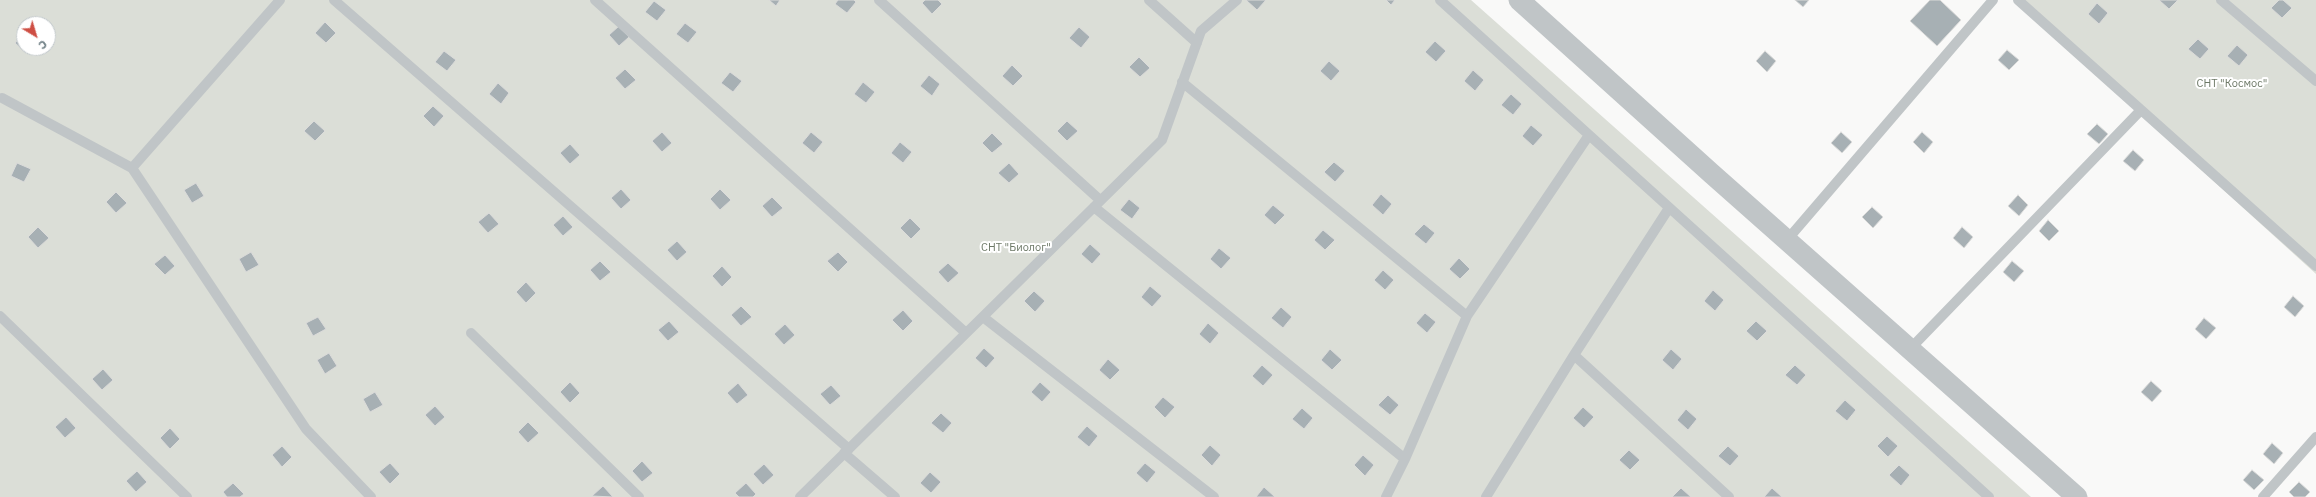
<!DOCTYPE html>
<meta charset="utf-8">
<style>
body{margin:0}
#map{position:relative;width:2316px;height:497px;overflow:hidden;background:#f9f9f8;font-family:"IBM Plex Sans",sans-serif}
canvas{display:block}
.north{position:absolute;left:16px;top:16px;width:40px;height:40px;box-sizing:border-box;background:#fff;border:1px solid #c3c9cc;border-radius:50%;rotate:142deg;font-size:11px;font-weight:700;line-height:16px;text-align:center;color:#68797f}
.north::after{content:'';display:block;margin:auto;width:14px;height:18px;background:#ce4e43;clip-path:polygon(50% 0,100% 100%,50% 72%,0 100%)}
</style>
<div id="map">
<canvas width="2316" height="497"></canvas>
<div class="north">С</div>
</div>
<script>
const c = document.querySelector('canvas').getContext('2d');
c.lineJoin = 'round';
function paint(path, color) { c.fillStyle = color; c.fill(path, 'evenodd'); }
const shape = rows => new Path2D(rows.map(r => 'M' + r).join(''));
function strokePath(path, color, width, dash) { c.strokeStyle = color; c.lineWidth = width; c.lineCap = dash ? 'butt' : 'round'; c.setLineDash(dash || []); c.stroke(path); }
function write(font, color, halo, rows, align = 'center') {
  c.font = font + ' "IBM Plex Sans",sans-serif'; c.lineWidth = 4; c.setLineDash([]); c.textBaseline = 'middle'; c.strokeStyle = halo; c.fillStyle = color; for (const [text, x, y, turn = 0] of rows) {
    c.save(); c.translate(x, y); c.rotate((+turn || 0) * Math.PI / 180); c.textAlign = isNaN(turn) ? turn : align; if (halo) c.strokeText(text, 0, 0); c.fillText(text, 0, 0); c.restore();
  }
}
const green = shape([
 [0,0,1471,0,2031,497,0,497],
 [24,24,48,24,48,48,24,48],
 [2014,0,2316,0,2316,274]
]);
const building = shape([
 [769,0,780,0,776,6,769,0],
 [838,0,854,0,856,2,847,13,835,4,838,0],
 [925,0,938,0,942,4,932,14,922,3,925,0],
 [1246,0,1266,0,1257,10,1246,0],
 [1386,0,1395,0,1391,5,1386,0],
 [1795,0,1809,0,1803,7,1795,0],
 [1930,0,1940,0,1961,20,1937,46,1910,21,1930,0],
 [2159,0,2178,0,2169,9,2159,0],
 [2279,0,2283,0,2292,8,2282,18,2271,8,2279,0],
 [654,1,666,10,657,21,645,12,654,1],
 [2097,3,2108,13,2099,24,2088,14,2097,3],
 [325,22,336,33,326,43,315,33,325,22],
 [685,23,697,32,688,43,676,34,685,23],
 [619,26,629,37,619,46,609,35,619,26],
 [1079,27,1090,37,1081,48,1069,38,1079,27],
 [24,33,24,48,31,48,26,53,15,43,24,33],
 [2198,39,2209,49,2200,59,2188,49,2198,39],
 [1435,41,1446,51,1436,62,1425,52,1435,41],
 [2237,45,2248,55,2239,66,2227,56,2237,45],
 [2007,50,2019,60,2009,70,1998,60,2007,50],
 [444,51,456,60,447,71,435,62,444,51],
 [1765,51,1776,61,1767,72,1756,61,1765,51],
 [1139,57,1150,68,1140,77,1129,67,1139,57],
 [1329,61,1340,71,1331,81,1320,71,1329,61],
 [1012,65,1023,76,1013,86,1002,76,1012,65],
 [625,69,636,80,625,89,615,78,625,69],
 [1473,70,1484,80,1475,91,1464,81,1473,70],
 [730,72,742,81,733,92,721,83,730,72],
 [929,75,940,84,932,96,920,86,929,75],
 [863,82,875,92,866,103,854,94,863,82],
 [498,83,509,93,501,104,489,94,498,83],
 [1511,94,1522,104,1513,115,1501,105,1511,94],
 [433,106,444,116,434,127,423,116,433,106],
 [314,121,325,131,315,141,304,131,314,121],
 [1067,121,1078,131,1067,141,1057,131,1067,121],
 [2097,124,2108,134,2099,144,2087,134,2097,124],
 [1531,125,1543,135,1533,146,1522,136,1531,125],
 [662,132,672,143,662,152,652,141,662,132],
 [811,132,823,142,814,153,802,143,811,132],
 [1841,132,1852,142,1842,153,1831,143,1841,132],
 [1922,132,1933,142,1924,153,1913,142,1922,132],
 [992,133,1003,144,992,153,982,143,992,133],
 [900,142,912,152,903,163,891,153,900,142],
 [570,144,580,155,570,164,560,153,570,144],
 [2133,150,2144,160,2135,171,2123,161,2133,150],
 [1334,162,1345,171,1335,182,1324,172,1334,162],
 [17,163,31,169,24,182,11,176,17,163],
 [1009,163,1019,174,1009,183,998,173,1009,163],
 [196,183,204,196,192,203,184,190,196,183],
 [621,189,631,200,621,209,611,198,621,189],
 [720,189,731,200,720,210,710,199,720,189],
 [116,192,127,203,116,213,106,202,116,192],
 [1381,194,1392,204,1383,215,1372,205,1381,194],
 [2018,195,2028,205,2019,216,2008,206,2018,195],
 [772,197,783,208,772,217,762,206,772,197],
 [1129,199,1140,208,1132,219,1120,210,1129,199],
 [1273,205,1285,215,1275,225,1264,215,1273,205],
 [1872,207,1883,217,1873,228,1862,217,1872,207],
 [489,213,499,224,488,233,478,222,489,213],
 [563,216,573,227,563,236,553,225,563,216],
 [910,218,921,229,911,239,900,228,910,218],
 [2048,220,2059,231,2049,241,2039,231,2048,220],
 [1424,224,1435,233,1426,244,1414,234,1424,224],
 [38,227,49,238,38,248,28,237,38,227],
 [1962,227,1973,237,1964,248,1953,238,1962,227],
 [1323,230,1335,240,1325,250,1314,240,1323,230],
 [677,241,687,252,677,261,667,250,677,241],
 [1090,244,1101,254,1092,264,1081,254,1090,244],
 [1219,248,1231,258,1221,269,1210,259,1219,248],
 [251,252,259,265,246,272,239,259,251,252],
 [838,252,848,262,838,272,827,261,838,252],
 [165,255,175,266,165,275,154,264,165,255],
 [1459,258,1470,269,1460,279,1449,269,1459,258],
 [600,261,611,272,600,281,590,270,600,261],
 [2012,261,2024,271,2014,282,2003,272,2012,261],
 [948,263,959,273,948,283,938,272,948,263],
 [722,266,732,277,722,287,712,276,722,266],
 [1383,270,1394,280,1385,290,1374,280,1383,270],
 [526,282,536,293,526,303,516,292,526,282],
 [1150,286,1162,296,1152,307,1141,297,1150,286],
 [1713,290,1724,300,1715,311,1704,301,1713,290],
 [1034,291,1045,301,1035,312,1024,301,1034,291],
 [2293,296,2304,306,2295,317,2284,307,2293,296],
 [741,306,752,317,741,326,731,315,741,306],
 [1281,307,1292,317,1283,328,1271,318,1281,307],
 [903,310,913,321,903,331,892,320,903,310],
 [1425,313,1436,322,1427,333,1416,323,1425,313],
 [318,317,326,329,313,336,306,323,318,317],
 [2204,318,2216,328,2206,339,2195,329,2204,318],
 [669,321,679,332,668,341,658,330,669,321],
 [1756,321,1767,331,1757,341,1746,331,1756,321],
 [1208,323,1219,333,1210,344,1199,334,1208,323],
 [785,324,795,335,784,345,774,334,785,324],
 [984,348,995,358,986,368,975,358,984,348],
 [1330,349,1342,360,1332,370,1321,360,1330,349],
 [1671,349,1682,359,1673,370,1662,360,1671,349],
 [329,353,337,366,325,374,317,360,329,353],
 [1108,359,1120,370,1110,380,1099,370,1108,359],
 [1262,365,1273,375,1263,386,1252,376,1262,365],
 [1795,365,1806,375,1797,385,1785,375,1795,365],
 [103,369,113,380,102,390,92,379,103,369],
 [2151,381,2162,391,2152,402,2141,392,2151,381],
 [570,382,580,393,570,403,560,392,570,382],
 [1040,382,1051,392,1042,402,1031,392,1040,382],
 [738,383,748,395,737,404,727,393,738,383],
 [831,385,841,396,830,405,820,394,831,385],
 [375,392,383,405,370,412,363,399,375,392],
 [1388,395,1399,405,1390,415,1378,405,1388,395],
 [1163,397,1175,407,1165,418,1154,407,1163,397],
 [1845,400,1856,410,1847,421,1835,411,1845,400],
 [435,406,445,417,435,426,425,415,435,406],
 [1583,407,1594,417,1584,428,1573,418,1583,407],
 [1302,408,1313,418,1304,429,1292,419,1302,408],
 [1686,409,1697,419,1688,430,1677,420,1686,409],
 [941,413,952,423,943,433,931,423,941,413],
 [66,417,76,428,65,438,55,427,66,417],
 [528,422,539,433,528,443,518,432,528,422],
 [1087,426,1098,436,1089,447,1077,437,1087,426],
 [170,428,180,439,170,449,160,438,170,428],
 [1887,436,1898,446,1888,457,1877,446,1887,436],
 [2272,443,2283,453,2274,464,2263,454,2272,443],
 [1210,445,1221,455,1212,466,1201,455,1210,445],
 [282,446,292,457,282,467,272,455,282,446],
 [1728,446,1739,456,1730,466,1718,456,1728,446],
 [1629,450,1640,460,1630,470,1619,460,1629,450],
 [1363,455,1374,465,1365,476,1354,465,1363,455],
 [642,461,653,473,642,482,632,471,642,461],
 [390,463,400,474,390,484,379,472,390,463],
 [1145,463,1156,472,1147,483,1136,473,1145,463],
 [764,464,774,475,763,485,753,474,764,464],
 [1899,465,1910,475,1901,486,1889,475,1899,465],
 [2252,470,2264,480,2254,490,2243,480,2252,470],
 [137,471,147,482,136,492,126,481,137,471],
 [930,472,941,482,931,493,920,483,930,472],
 [2299,482,2310,492,2305,497,2294,497,2289,492,2299,482],
 [233,483,244,494,240,497,227,497,223,492,233,483],
 [746,483,756,494,753,497,739,497,735,493,746,483],
 [603,486,613,497,592,496,603,486],
 [1264,487,1275,497,1256,497,1264,487],
 [1681,488,1691,497,1672,497,1681,488],
 [1772,488,1782,497,1764,497,1772,488]
]);
const lane = shape([
 [334,0,849,449],
 [595,0,966,333],
 [879,0,1100,200],
 [1149,0,1197,43],
 [1440,0,1989,497],
 [2018,0,2316,266],
 [2221,0,2316,81],
 [1182,82,1467,316],
 [2,98,132,168,306,429,371,497],
 [132,168,280,0],
 [1094,207,1405,459],
 [1787,240,1993,0],
 [0,316,187,497],
 [983,317,1214,497],
 [471,333,639,497],
 [1910,349,2141,110],
 [1574,355,1729,497],
 [844,453,895,497],
 [800,497,1162,140,1201,31,1237,0],
 [1386,497,1405,459,1467,316,1589,135],
 [1486,497,1574,355,1669,208],
 [2263,497,2316,437]
]);
const street = shape([
 [1519,0,1712,174,2077,497]
]);
const parkNames = [
 ["СНТ \"Космос\"",2232,84],
 ["СНТ \"Биолог\"",1016,248]
];
paint(green, '#dbded7');
paint(building, '#a7b0b4');
strokePath(building, '#dbdbda', 1);
strokePath(lane, '#c0c5c7', 10);
strokePath(street, '#c0c5c7', 21);
write('11px', '#6c7866', '#fff', parkNames);
</script>
